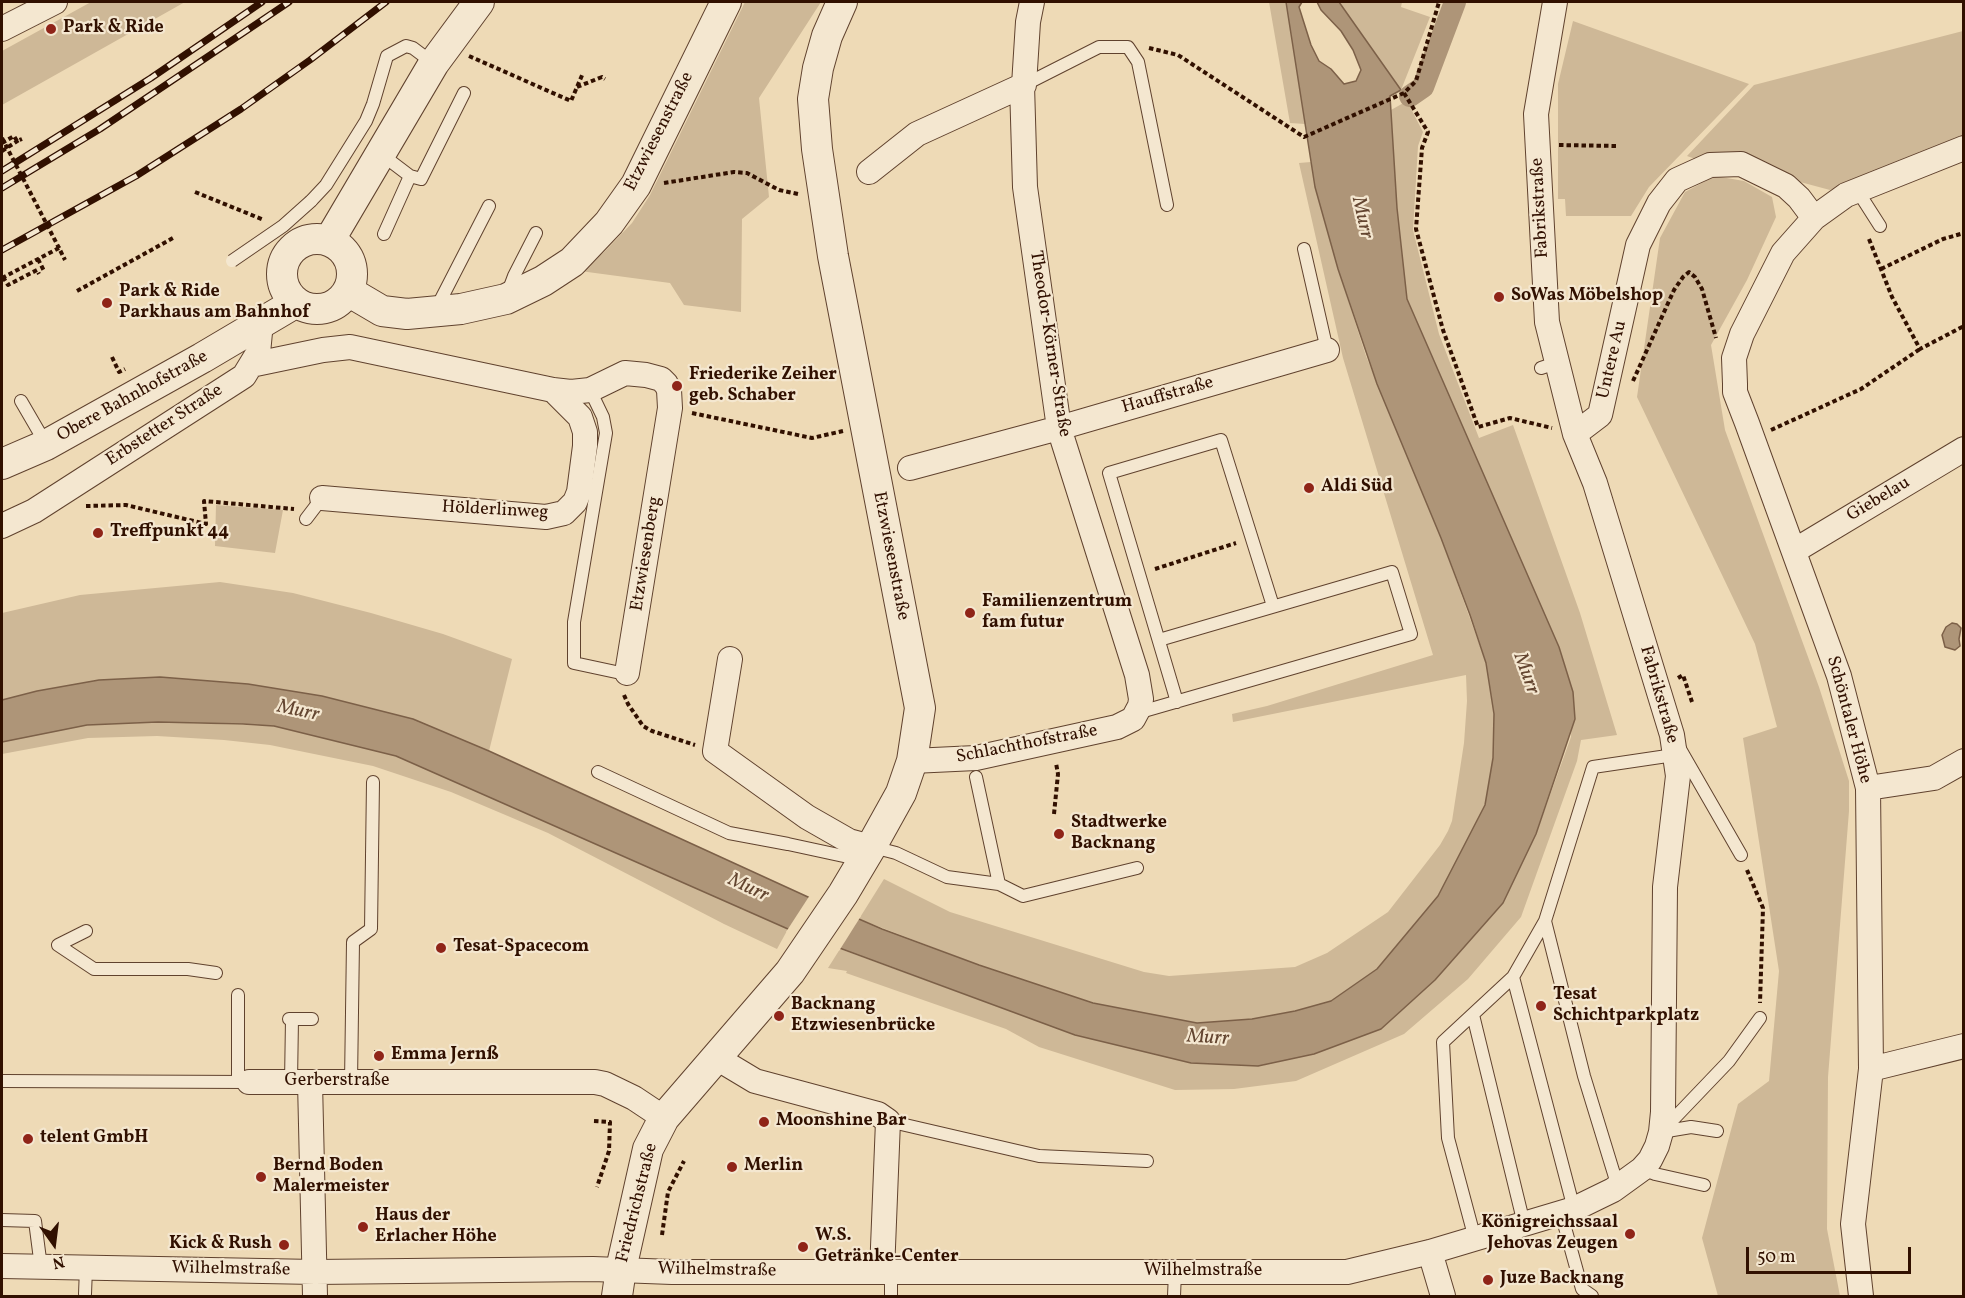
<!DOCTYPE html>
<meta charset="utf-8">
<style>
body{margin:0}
#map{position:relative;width:1965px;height:1298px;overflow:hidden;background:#eedab6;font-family:Vollkorn,serif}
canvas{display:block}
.frame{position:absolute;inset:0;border:3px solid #311000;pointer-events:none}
.north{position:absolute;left:24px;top:1214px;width:60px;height:60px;-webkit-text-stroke:4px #f4e7d0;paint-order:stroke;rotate:166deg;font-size:16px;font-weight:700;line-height:24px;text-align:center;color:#311000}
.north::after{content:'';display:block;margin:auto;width:21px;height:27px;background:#311000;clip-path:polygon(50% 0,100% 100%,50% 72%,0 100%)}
.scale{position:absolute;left:1746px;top:1247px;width:165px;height:27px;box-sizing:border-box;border:3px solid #311000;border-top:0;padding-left:8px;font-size:18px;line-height:21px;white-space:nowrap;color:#311000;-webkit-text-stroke:4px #f4e7d0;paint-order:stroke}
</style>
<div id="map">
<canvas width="1965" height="1298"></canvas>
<div class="frame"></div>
<div class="north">N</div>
<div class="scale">50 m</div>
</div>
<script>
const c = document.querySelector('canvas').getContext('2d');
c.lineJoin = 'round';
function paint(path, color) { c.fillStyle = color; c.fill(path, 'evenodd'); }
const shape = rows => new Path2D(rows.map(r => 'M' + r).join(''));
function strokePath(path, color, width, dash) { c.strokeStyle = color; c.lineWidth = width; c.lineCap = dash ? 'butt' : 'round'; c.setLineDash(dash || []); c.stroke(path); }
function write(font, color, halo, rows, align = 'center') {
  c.font = font + ' Vollkorn,serif'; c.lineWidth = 4.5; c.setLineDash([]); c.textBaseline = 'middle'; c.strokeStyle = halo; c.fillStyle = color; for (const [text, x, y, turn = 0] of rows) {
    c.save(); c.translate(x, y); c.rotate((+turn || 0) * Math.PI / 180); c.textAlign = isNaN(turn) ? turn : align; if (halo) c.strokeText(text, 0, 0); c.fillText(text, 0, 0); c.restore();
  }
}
const green = shape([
 [91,2,185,2,2,105,2,51],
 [745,2,821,2,759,98,769,197,742,219,741,312,684,305,670,283,580,271,604,252,632,223,650,195],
 [1269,2,1287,2,1305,124,1290,123],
 [1339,2,1402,2,1401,7,1430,17,1401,90],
 [1446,2,1465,2,1429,85,1417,82],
 [1573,21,1749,84,1649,187,1631,216,1566,216,1565,199,1558,199,1558,84],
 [1963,31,1963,140,1880,174,1830,190,1789,179,1749,154,1715,153,1698,160,1687,156,1754,85],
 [1407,101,1423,132,1418,146,1413,230,1439,334,1479,438,1513,425,1580,613,1617,735,1581,740,1577,761,1521,917,1468,979,1404,1034,1296,1081,1234,1089,1175,1090,1039,1047,1006,1029,846,973,847,971,828,968,840,949,1076,1035,1381,1029,1435,980,1503,903,1536,834,1571,737,1573,692,1559,647,1407,299,1397,208,1391,110],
 [1311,162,1315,187,1338,269,1366,356,1441,538,1486,663,1494,714,1493,758,1485,805,1438,896,1377,969,1331,1001,1295,1011,1252,1019,1197,1023,1093,1003,979,965,859,919,884,879,950,912,1144,972,1169,976,1295,967,1327,953,1388,912,1440,845,1448,831,1452,821,1464,743,1467,701,1466,675,1233,722,1232,714,1267,706,1433,655,1343,358,1299,163],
 [1715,176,1744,181,1772,197,1776,217,1747,280,1711,345,1725,430,1819,687,1849,781,1849,811,1828,1077,1827,1229,1840,1296,1718,1296,1702,1238,1738,1104,1769,1081,1779,971,1743,738,1777,727,1755,644,1637,397,1660,238,1685,192],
 [216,505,283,510,275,553,215,546],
 [220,582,293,593,371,613,443,634,512,659,489,751,413,719,322,696,248,684,160,677,99,680,37,691,2,700,2,613,80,595],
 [158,722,274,726,396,756,788,929,777,949,724,924,548,833,451,792,373,766,270,745,224,740,157,736,88,738,2,754,2,742,23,737,87,725]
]);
const water = shape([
 [1286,2,1302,2,1299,7,1311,45,1319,61,1331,69,1344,84,1356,81,1361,70,1353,50,1341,31,1321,10,1317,2,1339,2,1401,90,1390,96,1397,208,1407,299,1559,647,1573,692,1575,719,1536,834,1503,903,1435,980,1381,1029,1314,1054,1258,1066,1191,1063,1075,1035,788,929,396,756,274,726,243,724,158,722,87,725,2,742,2,700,37,691,99,680,160,677,248,684,322,696,413,719,489,751,808,897,882,929,979,965,1093,1003,1197,1023,1252,1019,1295,1011,1331,1001,1377,969,1438,896,1485,805,1493,758,1494,714,1486,663,1470,615,1441,538,1377,384,1338,269,1315,187,1286,2],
 [1952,623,1957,624,1961,628,1959,639,1960,646,1955,650,1945,647,1942,635,1946,627,1952,623]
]);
const pier = shape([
 [810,895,861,916,839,951,786,932]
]);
const canal = shape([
 [1410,96,1423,87,1455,2]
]);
const path = shape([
 [1149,48,1178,55,1304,137,1404,93,1416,81,1439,2],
 [469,56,571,101,583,73],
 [577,87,602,77,605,79],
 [1404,93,1428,132,1422,148,1416,229,1443,330,1478,427,1510,418,1552,428],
 [2,143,14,136,17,141,22,139],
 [1559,145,1618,146],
 [2,151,19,140],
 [664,183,734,172,747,173,779,190,798,194],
 [195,192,264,220],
 [1869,239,1892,297,1920,349,1964,326],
 [38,259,44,271],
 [1881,269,1943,239,1964,233],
 [3,277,8,285,37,270,39,274],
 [2,278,59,248,65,260],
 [77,291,173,238],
 [112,357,119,372,125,369],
 [1633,381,1674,290,1683,277,1689,272,1695,277,1702,289,1716,338],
 [692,413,812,438,843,431],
 [1771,430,1861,389,1920,349],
 [86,506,126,505,206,524,204,501,294,509],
 [1155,569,1236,543],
 [1678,678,1683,675,1692,702],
 [624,695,628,704,643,726,652,731,695,745],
 [1054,814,1058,774,1056,763],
 [1747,870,1763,908,1760,1003],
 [376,1060,376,1050],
 [594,1121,610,1122,609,1151,597,1187],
 [662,1235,668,1192,684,1161]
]);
const service = shape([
 [1024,85,1099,47,1128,47,1138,62,1167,205],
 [381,154,410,176],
 [1857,190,1880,226],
 [311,201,326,185,366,121,373,104,387,56,406,46,413,48,433,63],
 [384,234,410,176,421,179,464,93],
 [1304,249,1327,350],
 [508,292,514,276,536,233],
 [436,309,489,206],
 [1541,368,1556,363],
 [590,390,603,417,606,433,574,622,574,663,616,672],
 [21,401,46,444],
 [306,519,322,498],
 [1177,702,1109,473,1221,440,1273,606],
 [1137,713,1411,634,1392,572,1159,640],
 [1680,749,1741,855],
 [598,772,729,833,788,844,862,860],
 [873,847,896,853,947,877,999,884,976,777],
 [999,884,1023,896,1137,868],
 [1545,921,1584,1076,1618,1187],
 [86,931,58,945,94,969,188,969,216,973],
 [1513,977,1574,1209],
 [238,995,238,1082],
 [1473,1015,1524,1224],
 [289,1019,312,1019],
 [2,1081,249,1082],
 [291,1082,292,1019],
 [351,1082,353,942,371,929,373,782],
 [888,1121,1039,1156,1147,1161],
 [1664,1129,1729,1061,1760,1018],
 [1661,1132,1691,1127,1717,1131],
 [1642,1169,1655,1174,1704,1185],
 [1561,1213,1582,1289,1592,1296],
 [2,1220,35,1221,41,1267],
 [1475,1239,1448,1138,1443,1042,1513,977,1545,921,1593,767,1674,755],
 [85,1294,86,1268],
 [891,1296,891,1272],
 [1174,1296,1175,1272]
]);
const minor = shape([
 [2,29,55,2],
 [869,172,917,134,1024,85,1028,22,1032,2],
 [1814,218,1783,253,1742,334,1734,358,1735,384,1735,392,1747,423,1839,676,1868,788,1871,1069,1853,1224,1861,1296],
 [251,365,323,350,350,347,553,390,571,392,590,390,625,373,646,375,661,379,666,384,669,390,670,408,627,673],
 [1575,434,1600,415,1638,245,1659,203,1677,180,1710,165,1741,164,1786,186,1799,198,1814,218,1846,195,1964,148],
 [910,468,1059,428,1327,350],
 [322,498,546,517,564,513,575,502,579,492,585,446,585,432,580,417,553,390],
 [2,526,34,511,244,376,258,353,261,322],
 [1794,551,1964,449],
 [730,659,715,751,807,817,849,841,871,847],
 [912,761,976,758,1117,727,1133,719,1140,706,1141,699,1137,675,1059,428,1025,187,1022,85],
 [1868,788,1934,778,1964,761],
 [715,1057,755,1081,878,1114,888,1121,882,1272],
 [1871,1069,1964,1046],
 [249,1082,595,1082,605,1084,634,1098,664,1118],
 [310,1082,315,1296],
 [1430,1252,1443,1296],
 [2,1266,315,1272,593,1269,672,1272,1347,1272,1430,1252,1574,1209,1613,1190,1642,1169,1650,1160,1657,1146,1661,1132,1663,1112,1665,887,1678,776,1672,735,1595,483,1575,434,1547,322,1536,114,1555,2]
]);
const tertiary = shape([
 '282 274a35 35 0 1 1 70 0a35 35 0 1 1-70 0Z',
 [329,241,434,63,479,2],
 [348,291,382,311,407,314,461,309,506,299,543,281,572,262,609,223,636,185,726,2],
 [2,464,46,445,202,358,295,303],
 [617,1296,621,1269,648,1149,664,1118,790,972,843,894,871,847,901,793,912,761,920,708,833,256,817,149,813,99,818,68,827,36,842,2]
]);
const rail = shape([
 [2,171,151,78,262,2],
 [2,188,100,129,289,2],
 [2,250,136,176,241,109,310,60,386,2]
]);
const pathBridge = shape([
 [2,138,59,248]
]);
const serviceBridge = shape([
 [232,261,283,226,311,201]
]);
const markers = [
 [51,29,6,"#8f2418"],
 [1499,297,6,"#8f2418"],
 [107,303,6,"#8f2418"],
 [677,386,6,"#8f2418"],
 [1309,488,6,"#8f2418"],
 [98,533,6,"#8f2418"],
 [970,613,6,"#8f2418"],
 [1059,834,6,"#8f2418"],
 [441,948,6,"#8f2418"],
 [1541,1006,6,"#8f2418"],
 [779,1016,6,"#8f2418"],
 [379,1056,6,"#8f2418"],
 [764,1122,6,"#8f2418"],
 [28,1139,6,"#8f2418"],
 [732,1167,6,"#8f2418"],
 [261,1177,6,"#8f2418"],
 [363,1227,6,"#8f2418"],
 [1630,1234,6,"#8f2418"],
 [284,1245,6,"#8f2418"],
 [803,1247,6,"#8f2418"],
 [1488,1280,6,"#8f2418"]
];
const poiNames = [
 ["Park & Ride",63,29],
 ["Park & Ride",119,293],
 ["Parkhaus am Bahnhof",119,314],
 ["SoWas Möbelshop",1511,297],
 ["Friederike Zeiher",689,376],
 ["geb. Schaber",689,397],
 ["Aldi Süd",1321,488],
 ["Treffpunkt 44",110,533],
 ["Familienzentrum",982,603],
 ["fam futur",982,624],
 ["Stadtwerke",1071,824],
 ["Backnang",1071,845],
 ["Tesat-Spacecom",453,948],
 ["Tesat",1553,996],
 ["Schichtparkplatz",1553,1017],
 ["Backnang",791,1006],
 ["Etzwiesenbrücke",791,1027],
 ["Emma Jernß",391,1056],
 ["Moonshine Bar",776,1122],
 ["telent GmbH",40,1139],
 ["Bernd Boden",273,1167],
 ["Malermeister",273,1188],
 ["Merlin",744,1167],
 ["Haus der",375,1217],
 ["Erlacher Höhe",375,1238],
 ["Königreichssaal",1618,1224,"right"],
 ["Jehovas Zeugen",1618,1245,"right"],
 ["W.S.",815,1237],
 ["Getränke-Center",815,1258],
 ["Kick & Rush",272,1245,"right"],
 ["Juze Backnang",1500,1280]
];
const streetNames = [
 ["Etzwiesenstraße",660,132,-63],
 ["Fabrikstraße",1541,208,-93],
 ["Theodor-Körner-Straße",1049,344,81],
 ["Untere Au",1613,360,-77],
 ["Hauffstraße",1168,396,-16],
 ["Obere Bahnhofstraße",133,397,-29],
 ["Erbstetter Straße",165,426,-33],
 ["Giebelau",1879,500,-31],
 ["Hölderlinweg",495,511,3],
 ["Etzwiesenberg",647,554,-81],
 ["Etzwiesenstraße",890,556,79],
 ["Fabrikstraße",1658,695,74],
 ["Schöntaler Höhe",1848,720,75],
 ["Schlachthofstraße",1027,745,-11],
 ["Gerberstraße",337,1082],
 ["Friedrichstraße",638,1203,-76],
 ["Wilhelmstraße",231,1270,1],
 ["Wilhelmstraße",717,1271,1],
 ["Wilhelmstraße",1203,1272]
];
const waterNames = [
 ["Murr",1361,218,77],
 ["Murr",1525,674,70],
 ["Murr",298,712,12],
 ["Murr",748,889,25],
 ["Murr",1208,1039,3]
];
paint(green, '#ceb897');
paint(water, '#ae9578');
strokePath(water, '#7c6048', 1.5);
paint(pier, '#eedab6');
strokePath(canal, '#ae9578', 22);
strokePath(service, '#60422e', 14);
strokePath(minor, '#60422e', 26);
strokePath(tertiary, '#60422e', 32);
strokePath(path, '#311000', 4, [4.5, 3]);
strokePath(service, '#f4e7d0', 12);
strokePath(minor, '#f4e7d0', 24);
strokePath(tertiary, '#f4e7d0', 30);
strokePath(rail, '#311000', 7);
strokePath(rail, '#f4e7d0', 4.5, [14]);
strokePath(serviceBridge, '#60422e', 14, []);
strokePath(pathBridge, '#311000', 4, [4.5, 3]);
strokePath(serviceBridge, '#f4e7d0', 12);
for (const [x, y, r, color] of markers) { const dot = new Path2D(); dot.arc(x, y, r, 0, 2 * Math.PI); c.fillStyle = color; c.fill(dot); strokePath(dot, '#f4e7d0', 2); }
write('bold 18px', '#311000', '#f4e7d0', poiNames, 'left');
write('18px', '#311000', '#f4e7d0', streetNames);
write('italic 20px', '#634530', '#f4e7d0', waterNames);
</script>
